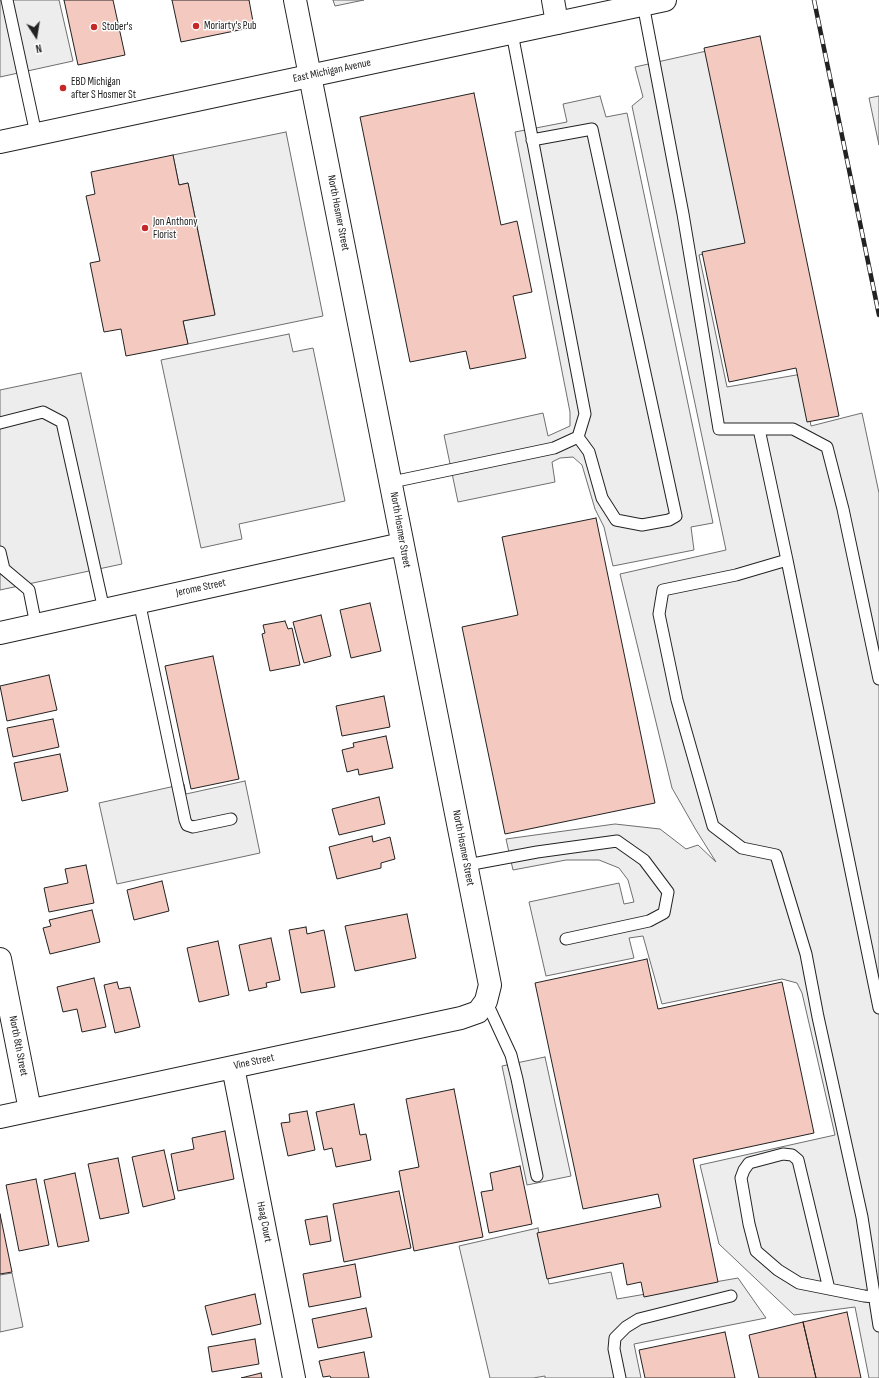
<!DOCTYPE html>
<style>
body{margin:0}
#map{position:relative;width:879px;height:1378px;overflow:hidden;background:#fff;font-family:"Sofia Sans Condensed",sans-serif}
canvas{display:block}
.north{position:absolute;left:16px;top:16px;width:40px;height:40px;-webkit-text-stroke:3px #fff;paint-order:stroke;rotate:168deg;font-size:11px;font-weight:700;line-height:16px;text-align:center;color:#222}
.north::after{content:'';display:block;margin:auto;width:14px;height:18px;background:#222;clip-path:polygon(50% 0,100% 100%,50% 72%,0 100%)}
</style>
<div id="map">
<canvas width="879" height="1378"></canvas>
<div class="north">N</div>
</div>
<script>
const c = document.querySelector('canvas').getContext('2d');
c.lineJoin = 'round';
function paint(path, color) { c.fillStyle = color; c.fill(path, 'evenodd'); }
const shape = rows => new Path2D(rows.map(r => 'M' + r).join(''));
function strokePath(path, color, width, dash) { c.strokeStyle = color; c.lineWidth = width; c.lineCap = dash ? 'butt' : 'round'; c.setLineDash(dash || []); c.stroke(path); }
function write(font, color, halo, rows, align = 'center') {
  c.font = font + ' "Sofia Sans Condensed",sans-serif'; c.lineWidth = 3; c.setLineDash([]); c.textBaseline = 'middle'; c.strokeStyle = halo; c.fillStyle = color; for (const [text, x, y, turn = 0] of rows) {
    c.save(); c.translate(x, y); c.rotate((+turn || 0) * Math.PI / 180); c.textAlign = isNaN(turn) ? turn : align; if (halo) c.strokeText(text, 0, 0); c.fillText(text, 0, 0); c.restore();
  }
}
const parking = shape([
 [0,0,59,0,73,61,0,77,0,0],
 [333,0,364,0,335,6,333,0],
 [711,50,749,243,699,255,727,387,802,374,811,426,862,413,879,493,879,1378,869,1378,855,1307,794,1315,719,1244,700,1165,835,1135,802,993,797,983,782,979,662,1004,643,936,629,938,634,958,546,976,529,902,619,883,624,904,634,902,628,880,619,868,599,860,566,860,513,870,506,839,615,824,660,829,686,849,698,845,716,862,696,830,672,788,620,574,726,550,632,106,643,97,635,67,711,50],
 [600,96,606,117,627,113,713,523,691,527,694,550,613,566,604,527,595,509,582,465,573,457,560,458,552,462,555,482,458,502,444,435,543,413,548,436,570,426,570,412,515,132,567,122,563,104,600,96],
 [879,96,879,145,869,98,879,96],
 [286,132,323,316,188,344,183,321,215,314,188,183,179,185,173,155,286,132],
 [289,334,293,352,313,348,345,501,239,524,242,539,201,548,161,360,289,334],
 [81,373,122,564,0,590,0,390,81,373],
 [245,781,260,853,117,884,99,803,184,784,186,794,245,781],
 [545,1057,571,1176,527,1185,502,1066,545,1057],
 [538,1228,549,1284,611,1272,617,1299,738,1278,766,1318,634,1344,641,1378,545,1378,545,1376,533,1378,490,1378,459,1246,538,1228],
 [12,1273,23,1327,0,1332,0,1275,12,1273]
]);
const building = shape([
 [64,0,113,0,125,55,78,65,64,0],
 [172,0,249,0,254,27,181,42,172,0],
 [760,36,839,416,807,422,796,368,729,382,702,252,745,243,704,48,760,36],
 [474,93,501,225,517,221,532,292,513,296,526,358,470,369,466,351,410,362,360,117,474,93],
 [173,155,179,185,188,183,215,315,183,321,188,344,126,356,121,329,104,332,90,263,100,261,86,196,95,194,91,172,173,155],
 [596,518,655,803,505,834,462,627,518,615,502,537,596,518],
 [370,603,381,651,351,658,340,610,370,603],
 [321,615,331,656,304,663,293,622,321,615],
 [285,621,288,629,292,628,300,665,270,671,262,634,265,633,263,625,285,621],
 [213,656,239,779,191,789,165,666,213,656],
 [49,675,57,710,7,721,0,686,49,675],
 [384,696,390,727,342,736,336,706,384,696],
 [53,719,59,747,13,757,7,728,53,719],
 [386,736,393,768,359,775,358,769,347,772,342,750,354,747,353,743,386,736],
 [60,754,68,791,22,801,14,763,60,754],
 [379,797,385,824,339,835,332,809,379,797],
 [372,836,373,842,390,837,395,859,381,863,381,868,337,879,329,847,372,836],
 [86,865,94,903,49,912,44,888,68,883,65,869,86,865],
 [162,881,169,911,134,920,127,890,162,881],
 [92,910,100,942,50,954,43,928,51,926,49,920,92,910],
 [407,914,416,958,355,971,345,926,407,914],
 [306,927,307,934,324,930,335,987,301,993,289,930,306,927],
 [271,938,280,980,266,983,267,987,249,991,239,945,271,938],
 [218,941,229,995,199,1002,187,948,218,941],
 [647,959,658,1009,782,982,814,1133,693,1159,718,1282,644,1297,641,1282,627,1285,623,1263,547,1279,537,1233,661,1207,658,1194,583,1209,535,983,647,959],
 [94,978,106,1027,82,1032,77,1009,63,1012,57,987,94,978],
 [117,982,119,989,130,987,140,1027,115,1033,104,985,117,982],
 [454,1089,483,1237,414,1251,399,1171,419,1167,406,1099,454,1089],
 [354,1104,360,1135,366,1134,371,1160,336,1167,332,1148,324,1150,316,1112,354,1104],
 [307,1111,315,1150,288,1156,281,1123,290,1122,289,1114,307,1111],
 [225,1131,234,1179,178,1191,171,1154,194,1149,192,1138,225,1131],
 [164,1150,175,1199,143,1207,132,1157,164,1150],
 [118,1158,129,1213,100,1219,88,1164,118,1158],
 [520,1166,532,1224,489,1233,481,1192,493,1190,490,1173,520,1166],
 [75,1173,89,1241,58,1247,44,1180,75,1173],
 [36,1179,49,1245,19,1251,6,1185,36,1179],
 [399,1191,411,1248,344,1262,333,1204,399,1191],
 [0,1214,12,1272,0,1274,0,1214],
 [327,1216,331,1241,310,1245,305,1220,327,1216],
 [355,1264,361,1297,309,1307,303,1274,355,1264],
 [255,1294,261,1324,212,1335,205,1306,255,1294],
 [366,1308,372,1337,318,1348,312,1319,366,1308],
 [847,1312,861,1378,816,1378,803,1322,847,1312],
 [803,1322,816,1378,759,1378,749,1335,803,1322],
 [725,1332,735,1378,645,1378,639,1350,725,1332],
 [255,1339,259,1364,212,1372,208,1347,255,1339],
 [364,1352,369,1378,331,1378,330,1376,323,1377,319,1361,364,1352],
 [261,1373,262,1378,241,1378,261,1373]
]);
const lane = shape([
 [7,0,36,134],
 [643,4,683,214,719,429,793,429,827,447,843,509,879,679],
 [532,140,592,129,676,516,669,520,642,525,616,520,602,498,589,452,578,437],
 [0,423,43,412,62,422,104,610],
 [759,429,787,560,736,575,663,590,659,614,677,700,713,826,742,848,776,855,806,954,818,1017,862,1217,879,1326],
 [392,482,554,448,578,437,585,414,512,33],
 [0,552,4,569,29,590,36,625],
 [787,560,879,1008],
 [139,601,185,820,187,825,193,827,231,819],
 [467,865,537,852,617,841,644,860,668,892,664,913,649,921,566,939],
 [486,1001,511,1055,517,1079,537,1176],
 [829,1289,798,1160,792,1155,783,1154,749,1163,744,1170,741,1178,749,1224,756,1251,778,1270,799,1283,864,1296,875,1297],
 [620,1378,614,1349,615,1338,626,1327,639,1319,731,1296]
]);
const street = shape([
 [553,0,557,23],
 [0,633,402,544],
 [0,959,30,1110],
 [233,1067,294,1378],
 [0,1117,461,1018,478,1012,486,1001,490,985,295,0]
]);
const primary = shape([
 [0,142,665,0]
]);
const rail = shape([
 [814,0,879,315]
]);
const markers = [
 [196,26,4,"#c62828"],
 [94,27,4,"#c62828"],
 [63,88,4,"#c62828"],
 [145,228,4,"#c62828"]
];
const poiNames = [
 ["Moriarty's Pub",204,26],
 ["Stober's",102,27],
 ["EBD Michigan",71,82],
 ["after S Hosmer St",71,95],
 ["Jon Anthony",153,222],
 ["Florist",153,235]
];
const streetNames = [
 ["East Michigan Avenue",332,71,-12],
 ["North Hosmer Street",338,213,79],
 ["North Hosmer Street",400,530,80],
 ["Jerome Street",201,588,-12],
 ["North Hosmer Street",463,848,79],
 ["North 8th Street",18,1046,79],
 ["Vine Street",254,1062,-12],
 ["Haag Court",264,1222,79]
];
paint(parking, '#ededed');
strokePath(parking, '#6f6f6f', 1);
paint(building, '#f3c9c0');
strokePath(building, '#222', 1);
strokePath(lane, '#222', 13);
strokePath(street, '#222', 24);
strokePath(primary, '#222', 24);
strokePath(lane, '#fff', 11);
strokePath(street, '#fff', 22);
strokePath(primary, '#fff', 22);
strokePath(rail, '#222', 4.5);
strokePath(rail, '#fff', 3, [9]);
for (const [x, y, r, color] of markers) { const dot = new Path2D(); dot.arc(x, y, r, 0, 2 * Math.PI); c.fillStyle = color; c.fill(dot); strokePath(dot, '#fff', 1.5); }
write('11px', '#222', '#fff', poiNames, 'left');
write('11px', '#222', '#fff', streetNames);
</script>
